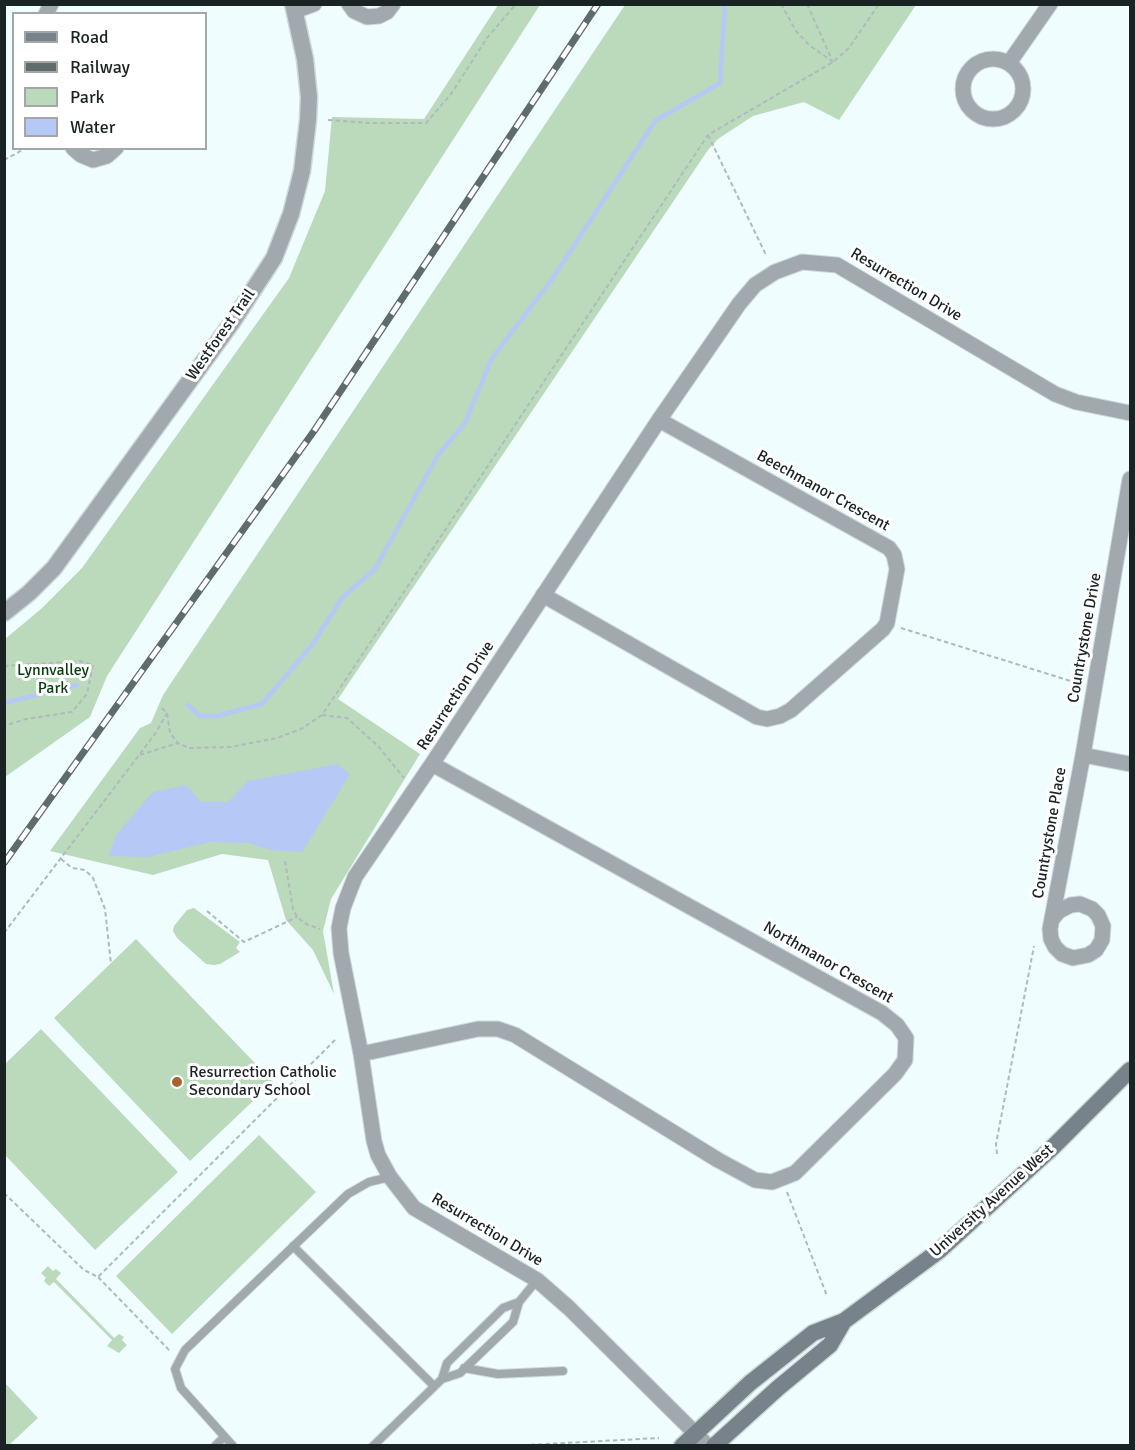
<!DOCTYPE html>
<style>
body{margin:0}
#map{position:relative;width:1135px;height:1450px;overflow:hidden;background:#effdff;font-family:Signika,sans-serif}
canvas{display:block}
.frame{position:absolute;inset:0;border:6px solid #1a2324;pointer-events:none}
.legend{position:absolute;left:12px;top:12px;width:195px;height:138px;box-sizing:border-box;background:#fff;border:2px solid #a3a7a7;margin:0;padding:8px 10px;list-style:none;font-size:18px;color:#1a2324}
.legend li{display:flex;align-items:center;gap:12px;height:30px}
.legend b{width:30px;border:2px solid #a3a7a7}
</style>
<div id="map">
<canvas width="1135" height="1450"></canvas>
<div class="frame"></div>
<ul class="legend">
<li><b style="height:8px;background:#78828a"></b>Road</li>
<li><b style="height:8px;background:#606b6c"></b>Railway</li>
<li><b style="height:16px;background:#badabb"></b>Park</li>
<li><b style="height:16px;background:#b6c8f5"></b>Water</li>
</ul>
</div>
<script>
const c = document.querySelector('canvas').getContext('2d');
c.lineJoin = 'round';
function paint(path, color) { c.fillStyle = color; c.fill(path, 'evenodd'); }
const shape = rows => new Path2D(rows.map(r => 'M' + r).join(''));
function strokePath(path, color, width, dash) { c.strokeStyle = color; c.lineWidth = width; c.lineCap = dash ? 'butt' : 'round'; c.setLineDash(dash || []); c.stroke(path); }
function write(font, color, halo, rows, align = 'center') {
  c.font = font + ' Signika,sans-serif'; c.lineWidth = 6; c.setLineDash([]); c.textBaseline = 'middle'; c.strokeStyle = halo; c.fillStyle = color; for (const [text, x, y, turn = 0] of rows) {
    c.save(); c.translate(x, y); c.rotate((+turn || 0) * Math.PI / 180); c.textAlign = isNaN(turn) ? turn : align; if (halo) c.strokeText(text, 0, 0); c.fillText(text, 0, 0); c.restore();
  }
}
const green = shape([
 [498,5,540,5,107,676,90,717,5,777,5,639,41,609,82,568,289,278,325,191,332,117,424,119],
 [625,5,916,5,839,120,804,102,753,116,718,139,708,150,338,699,420,754,331,899,323,931,334,994,313,950,286,920,268,860,222,854,153,875,50,851,140,728,151,723,163,695],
 [194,908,240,942,236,948,240,952,220,964,214,965,206,964,177,938,173,931,174,926,187,910],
 [136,939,273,1082,190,1161,54,1018],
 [41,1029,178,1172,95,1250,5,1155,5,1064],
 [259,1135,316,1192,172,1334,116,1276],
 [48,1266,53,1271,56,1269,61,1273,56,1279,114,1338,119,1334,124,1337,122,1340,127,1345,119,1353,107,1346,112,1340,54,1282,49,1286,44,1281,46,1278,41,1273],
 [5,1383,38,1418,9,1445,5,1445]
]);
const water = shape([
 [337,764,350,774,302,852,271,850,248,843,210,842,148,857,109,856,116,835,153,792,186,785,201,802,228,802,248,781]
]);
const stream = shape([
 [4,703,77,685],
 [188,705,200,716,217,716,262,704,312,645,342,598,375,569,438,455,465,423,492,358,553,278,655,121,720,83,725,4]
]);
const path = shape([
 [781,4,796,31,809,45,833,62],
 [807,4,832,60],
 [328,120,370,123,426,123,451,94,487,38,516,4],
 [708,135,766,255],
 [4,160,26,148],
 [901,628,1077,683],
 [4,666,80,661,93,665,87,694,72,712,26,719,4,726],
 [162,708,167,713,170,733,178,743,189,748,231,747,277,738,301,729,322,715,708,135,833,62,849,48,879,4],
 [322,715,347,718,378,746,404,778],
 [140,755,178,743],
 [61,859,72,868,85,870,93,878,105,909,111,964],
 [285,861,293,909,297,917,306,924,320,929],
 [207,911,244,942,297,917],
 [4,933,155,734,167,713],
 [997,1154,996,1144,1034,946],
 [787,1192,827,1296],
 [4,1193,84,1270,98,1277,337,1038],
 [98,1277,171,1352],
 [508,1446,659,1438]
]);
const service = shape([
 [293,1246,434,1386],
 [464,1368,498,1374,563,1371],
 [442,1379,447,1363,503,1308,519,1302,537,1280],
 [215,1446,224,1437],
 [233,1446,181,1388,175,1369,185,1350,348,1194,369,1182,390,1177],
 [373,1446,442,1379,460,1373,513,1322,519,1302]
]);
const minor = shape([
 [349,4,354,11,367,17,379,16,387,12,393,4],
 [295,11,314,4],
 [46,14,51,4],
 '963 89a30 30 0 1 1 60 0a30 30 0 1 1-60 0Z',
 [1009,63,1050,4],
 [73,148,81,155,93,160,107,156,116,148],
 [543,595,757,717,767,719,780,716,791,710,883,629,887,623,897,569,894,555,889,548,659,420],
 [1083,755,1130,764],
 [1053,918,1059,911,1071,905,1080,904,1092,909,1098,915,1103,926,1102,940,1096,950,1088,955,1073,958,1062,954,1055,947,1051,939,1050,929,1083,755,1130,479],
 [361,1054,478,1029,498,1029,515,1035,718,1160,755,1180,772,1182,795,1173,895,1074,905,1060,906,1038,897,1025,882,1013,432,764],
 [708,1446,569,1308,537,1280,414,1208,390,1177,378,1155,374,1141,361,1054,341,953,339,928,343,908,355,877,432,764,659,420,739,304,755,285,775,272,802,262,837,265,1055,394,1076,402,1130,413]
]);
const tertiary = shape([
 [4,613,29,593,54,568,233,321,274,258,291,214,302,171,308,120,309,97,305,59,293,4]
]);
const secondary = shape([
 [682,1446,750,1383,813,1333,844,1321,940,1250,1053,1147,1130,1070],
 [714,1446,778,1388,830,1345,844,1321]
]);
const rail = shape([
 [4,863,314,431,598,4]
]);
const markers = [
 [177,1082,6,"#a76432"]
];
const streetNames = [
 ["Resurrection Drive",906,285,31],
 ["Westforest Trail",221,335,-55],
 ["Beechmanor Crescent",823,491,29],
 ["Countrystone Drive",1085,638,-80],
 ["Resurrection Drive",456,696,-57],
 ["Countrystone Place",1050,833,-80],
 ["Northmanor Crescent",828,963,30],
 ["University Avenue West",992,1201,-42],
 ["Resurrection Drive",487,1230,31]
];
const parkNames = [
 ["Lynnvalley",53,671],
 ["Park",53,689]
];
const poiNames = [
 ["Resurrection Catholic",189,1073],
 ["Secondary School",189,1091]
];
paint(green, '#badabb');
paint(water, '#b6c8f5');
strokePath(stream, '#b6c8f5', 4.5);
strokePath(service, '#cddadc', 10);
strokePath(minor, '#cddadc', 17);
strokePath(tertiary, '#cddadc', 19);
strokePath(secondary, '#cddadc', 19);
strokePath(path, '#aebabc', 2, [4.5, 3]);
strokePath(service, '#a2a9ae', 8);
strokePath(minor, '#a2a9ae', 15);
strokePath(tertiary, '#a2a9ae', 16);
strokePath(secondary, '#78828a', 16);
strokePath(rail, '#606b6c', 7);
strokePath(rail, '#fff', 4.5, [14]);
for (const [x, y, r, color] of markers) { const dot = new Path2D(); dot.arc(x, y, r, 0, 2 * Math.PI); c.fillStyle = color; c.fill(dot); strokePath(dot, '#fff', 2); }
write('16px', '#1a2324', '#fff', streetNames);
write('16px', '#053d11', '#fff', parkNames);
write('16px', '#1a2324', '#fff', poiNames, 'left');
</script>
